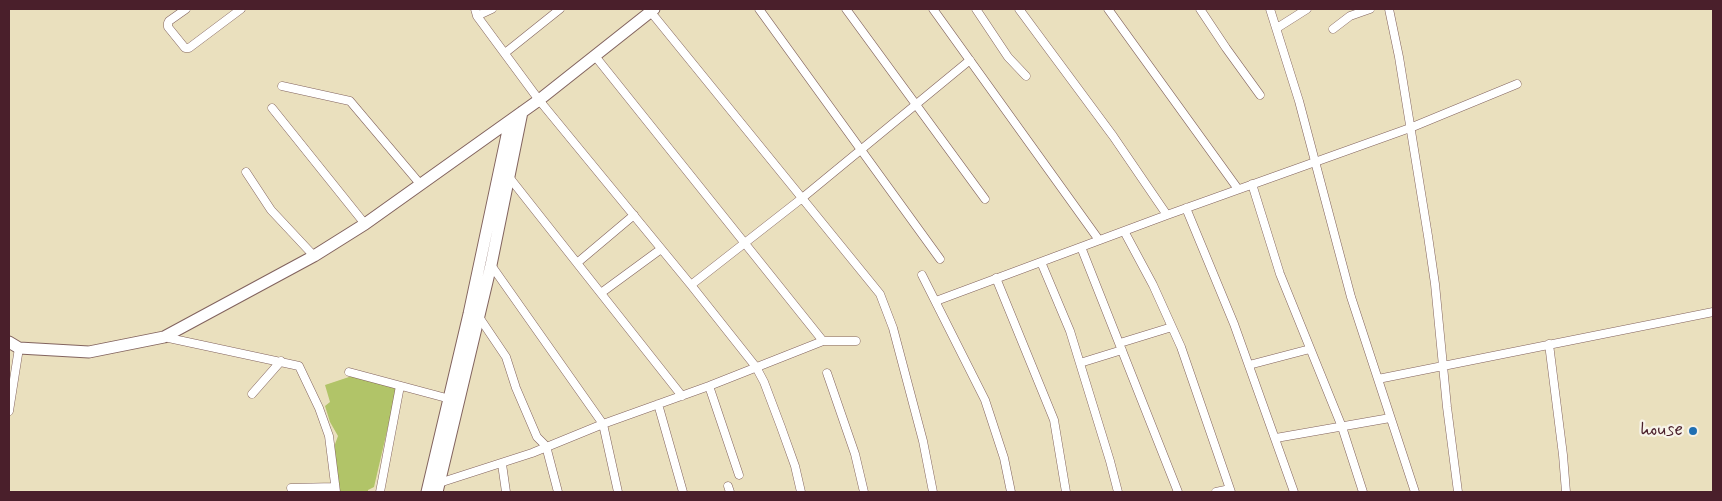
<!DOCTYPE html>
<style>
body{margin:0}
#map{position:relative;width:1722px;height:501px;overflow:hidden;background:#eae0be;font-family:Mynerve,sans-serif}
canvas{display:block}
.frame{position:absolute;inset:0;border:10px solid #4a1f2b;pointer-events:none}
</style>
<div id="map">
<canvas width="1722" height="501"></canvas>
<div class="frame"></div>
</div>
<script>
const c = document.querySelector('canvas').getContext('2d');
c.lineJoin = 'round';
function paint(path, color) { c.fillStyle = color; c.fill(path, 'evenodd'); }
const shape = rows => new Path2D(rows.map(r => 'M' + r).join(''));
function strokePath(path, color, width, dash) { c.strokeStyle = color; c.lineWidth = width; c.lineCap = dash ? 'butt' : 'round'; c.setLineDash(dash || []); c.stroke(path); }
function write(font, color, halo, rows, align = 'center') {
  c.font = font + ' Mynerve,sans-serif'; c.lineWidth = 4.5; c.setLineDash([]); c.textBaseline = 'middle'; c.strokeStyle = halo; c.fillStyle = color; for (const [text, x, y, turn = 0] of rows) {
    c.save(); c.translate(x, y); c.rotate((+turn || 0) * Math.PI / 180); c.textAlign = isNaN(turn) ? turn : align; if (halo) c.strokeText(text, 0, 0); c.fillText(text, 0, 0); c.restore();
  }
}
const green = shape([
 [352,376,397,388,374,487,368,490,368,492,340,492,334,447,338,436,330,422,325,406,330,402,325,385]
]);
const street = shape([
 [186,9,169,21,168,23,168,27,185,48,189,48,241,9],
 [475,9,477,16,539,100,691,285,756,367,764,382,781,427,795,466,801,492],
 [759,9,940,259],
 [846,9,985,199],
 [933,9,1099,240],
 [976,9,1008,57,1026,76],
 [1019,9,1113,136,1167,215],
 [1108,9,1238,189],
 [1200,9,1226,48,1260,95],
 [1270,9,1299,101,1351,297,1415,492],
 [1389,9,1399,57,1428,236,1435,284,1447,407,1458,492],
 [650,11,880,294,893,328,923,441,933,492],
 [477,16,492,9],
 [1277,28,1307,9],
 [1333,29,1350,16,1370,9],
 [505,53,560,9],
 [595,56,823,341],
 [282,86,350,101,421,185],
 [272,108,365,224],
 [246,172,271,210,314,256],
 [509,177,682,396],
 [1252,184,1280,274,1342,427,1363,492],
 [1186,208,1234,324,1294,492],
 [1124,231,1153,285,1181,347,1231,492],
 [1081,247,1178,492],
 [1041,262,1070,331,1110,461,1118,492],
 [577,263,634,215],
 [491,265,603,424,618,492],
 [922,275,985,400,1004,458,1011,492],
 [996,278,1054,420,1066,492],
 [691,285,801,199,970,60],
 [601,293,661,249],
 [936,301,1167,215,1410,128,1517,84],
 [479,317,506,357,516,388,537,437,546,446,558,492],
 [164,337,299,366,319,408,329,436,336,492],
 [1120,343,1172,327],
 [1549,344,1563,455,1566,492],
 [1080,363,1122,350],
 [1249,365,1310,349],
 [349,372,450,399],
 [827,373,855,454,864,492],
 [1378,379,1713,312],
 [709,386,739,475],
 [252,394,281,361],
 [658,404,683,492],
 [9,411,19,348],
 [1276,438,1390,418],
 [502,464,506,492],
 [439,483,532,453,603,424,709,386,823,341,856,341],
 [728,486,730,492],
 [291,488,335,487],
 [380,492,400,386],
 [1216,492,1230,489]
]);
const secondary = shape([
 [9,342,19,348,89,352,164,337,314,256,365,224,539,100,654,9],
 [427,492,469,314,510,121],
 [437,492,491,265,522,112]
]);
const markers = [
 [1693,431,5,"#1f6fb2"]
];
const poiNames = [
 ["house",1683,431]
];
paint(green, '#b1c468');
strokePath(street, '#82635e', 9);
strokePath(secondary, '#82635e', 13);
strokePath(street, '#fff', 8);
strokePath(secondary, '#fff', 11);
for (const [x, y, r, color] of markers) { const dot = new Path2D(); dot.arc(x, y, r, 0, 2 * Math.PI); c.fillStyle = color; c.fill(dot); strokePath(dot, '#f7f3e8', 2); }
write('19px', '#4a1f2b', '#f7f3e8', poiNames, 'right');
</script>
